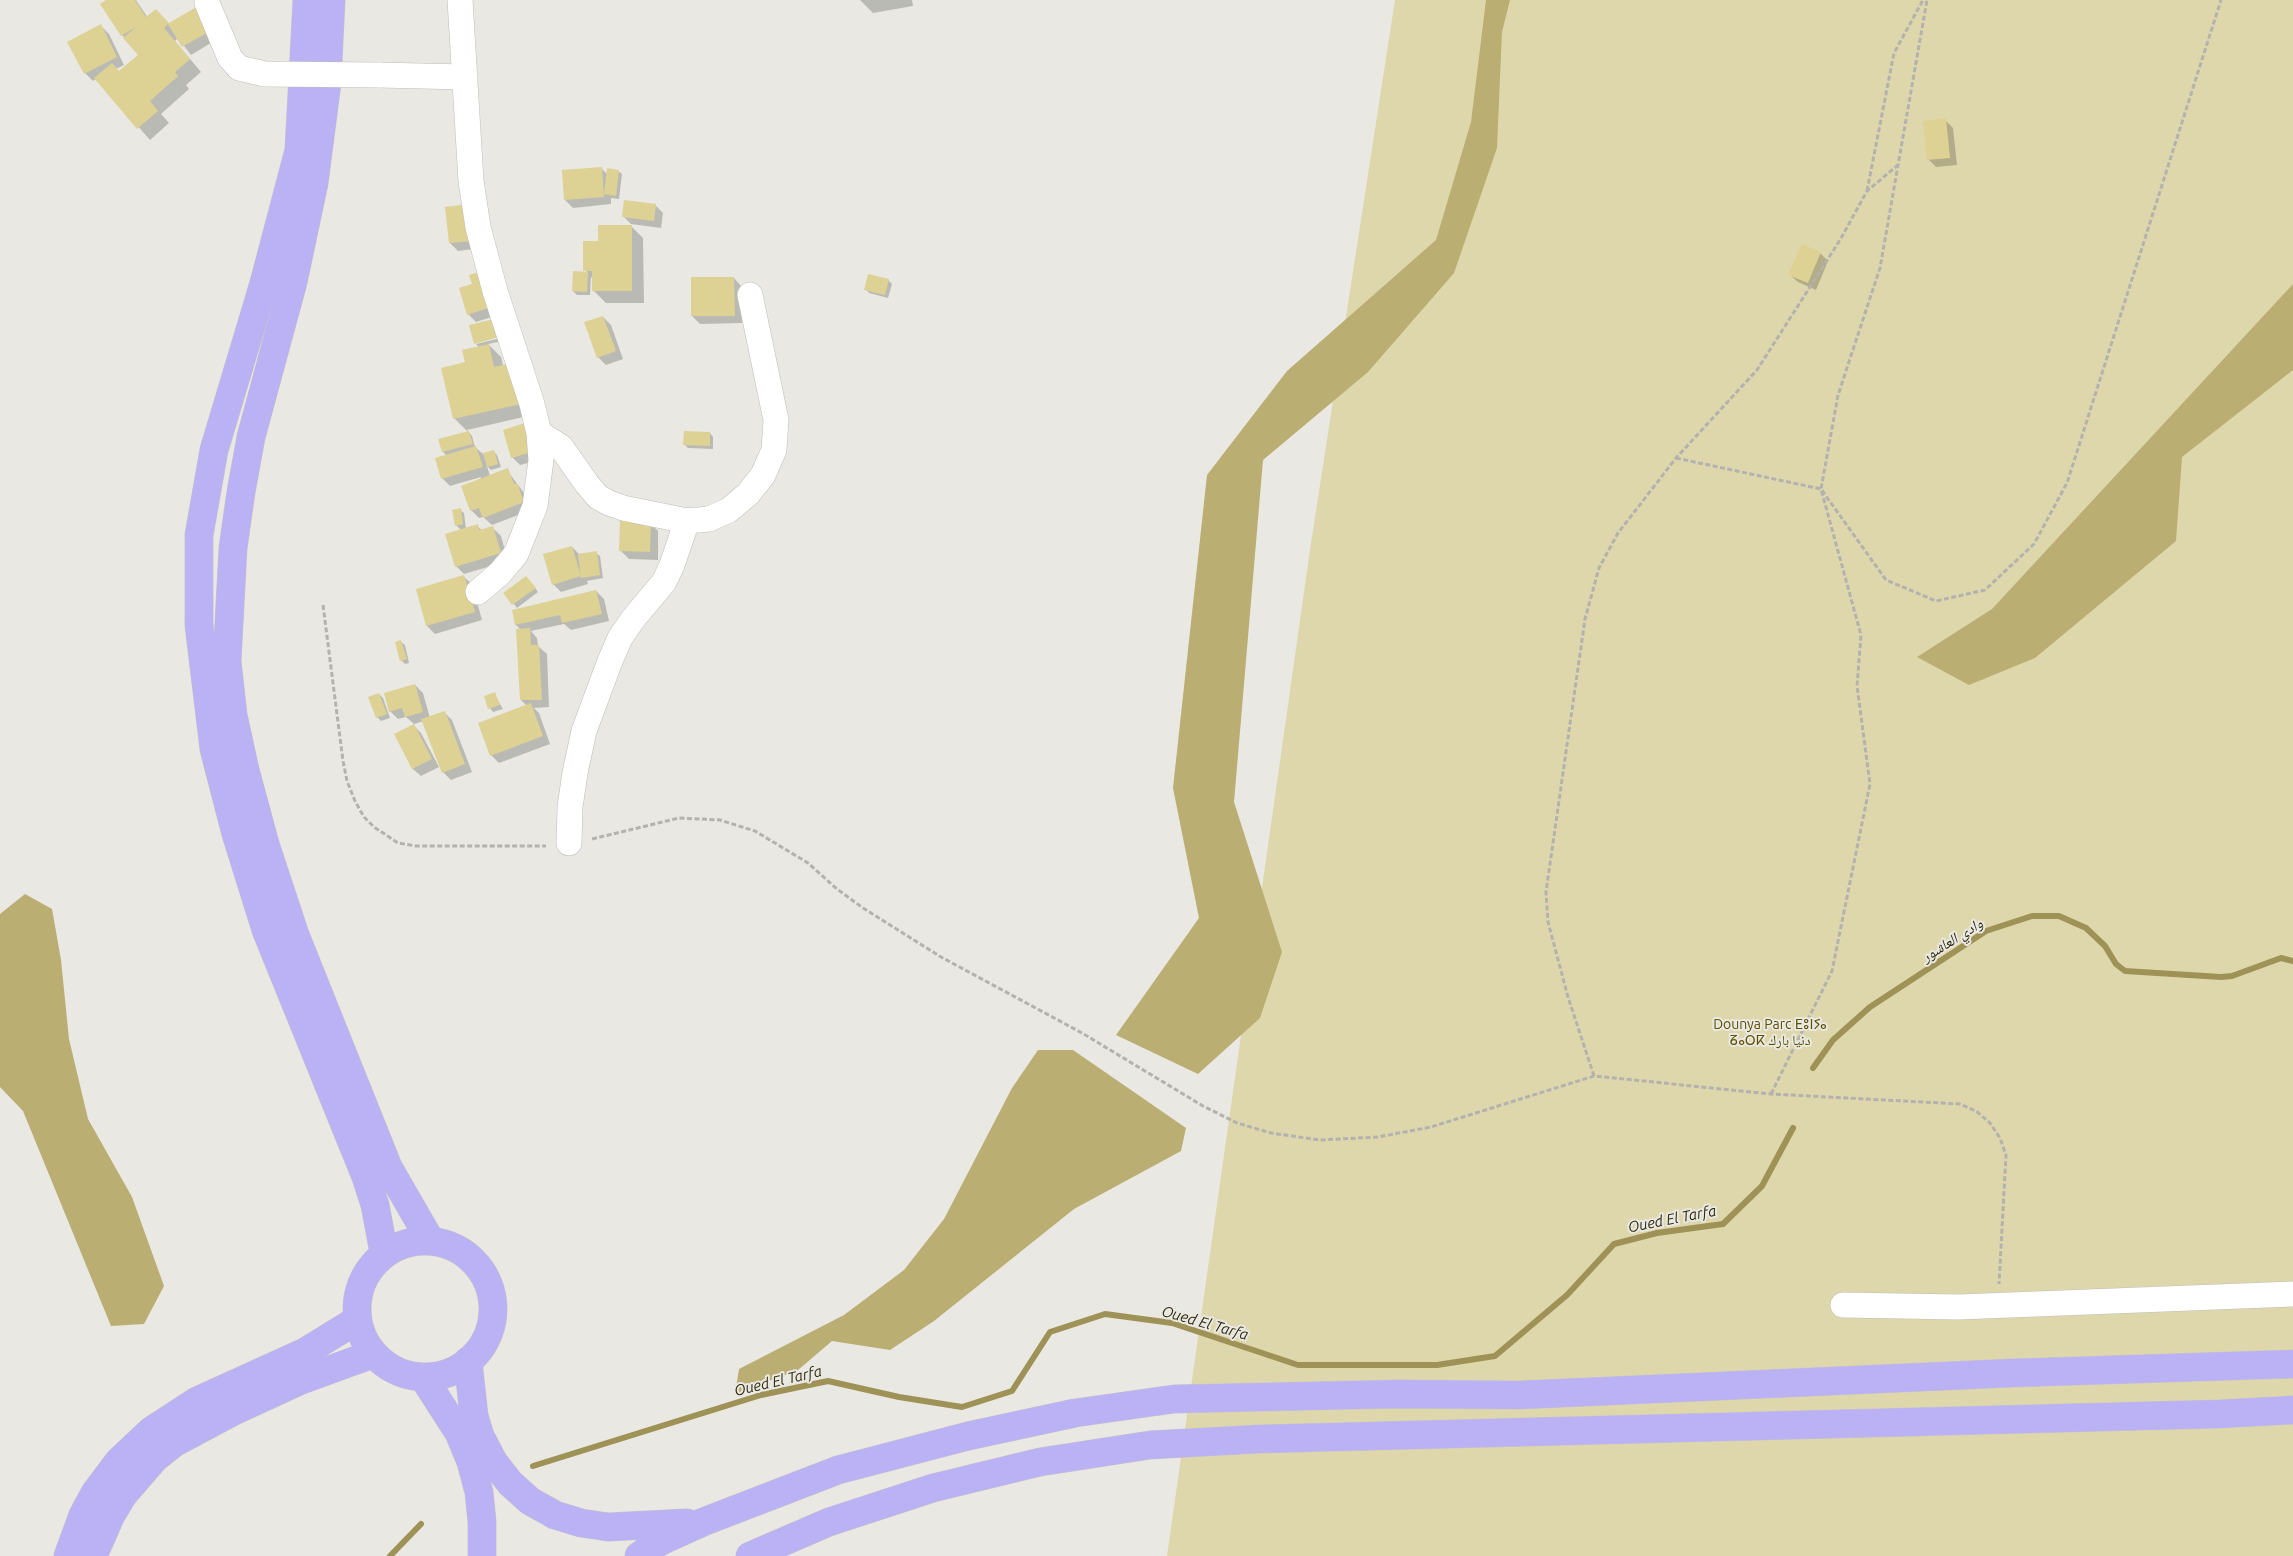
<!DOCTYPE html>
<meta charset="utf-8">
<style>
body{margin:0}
canvas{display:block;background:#e9e8e2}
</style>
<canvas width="2293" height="1556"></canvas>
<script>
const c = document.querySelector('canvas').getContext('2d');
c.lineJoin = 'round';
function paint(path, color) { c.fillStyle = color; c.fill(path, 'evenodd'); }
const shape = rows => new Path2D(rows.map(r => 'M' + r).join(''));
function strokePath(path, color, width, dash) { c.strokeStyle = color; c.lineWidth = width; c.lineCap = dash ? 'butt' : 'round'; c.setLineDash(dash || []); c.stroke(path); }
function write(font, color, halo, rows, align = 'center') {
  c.font = font + ' Ubuntu,"Noto Naskh Arabic","Noto Sans Tifinagh",sans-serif'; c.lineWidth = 4; c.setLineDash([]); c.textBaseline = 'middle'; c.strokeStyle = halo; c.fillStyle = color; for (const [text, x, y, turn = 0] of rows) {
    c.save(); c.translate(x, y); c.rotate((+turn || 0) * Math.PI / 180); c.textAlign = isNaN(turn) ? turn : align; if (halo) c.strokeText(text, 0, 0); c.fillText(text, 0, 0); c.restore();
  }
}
const green = shape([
 [1395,0,2293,0,2293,1556,1167,1556,1311,543]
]);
const forest = shape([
 [1486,0,1510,0,1502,32,1497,148,1454,273,1368,372,1263,460,1234,802,1282,952,1260,1018,1198,1074,1116,1035,1199,918,1173,788,1207,475,1287,371,1436,240,1471,122],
 [2293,284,2293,370,2182,457,2176,541,2035,658,1969,685,1917,657,1992,609],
 [25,894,52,909,61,960,69,1039,88,1119,132,1197,164,1286,144,1324,111,1326,23,1111,0,1087,0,914],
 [1038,1050,1073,1050,1186,1128,1181,1151,1074,1209,934,1321,890,1350,832,1341,798,1370,735,1394,739,1369,844,1315,904,1270,944,1219,1012,1088]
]);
const shadow = shape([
 [108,0,136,0,148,18,170,24,198,7,219,38,191,55,178,38,175,41,201,72,186,85,189,89,161,114,169,123,150,140,96,79,93,81,85,73,101,26,109,34,124,65,116,69,120,72,139,55,122,35,102,4],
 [860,0,912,0,913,6,873,13],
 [1945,120,1953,128,1957,165,1936,167,1928,159],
 [601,168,607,174,618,171,622,174,619,199,611,198,611,204,573,208,565,200],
 [655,205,663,213,661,228,631,224,623,216],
 [446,208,481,248,458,251,450,243],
 [631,226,643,238,644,303,606,303,594,291,593,279,591,277,590,295,577,295,573,291,588,273,585,270,599,242],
 [1820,253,1828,261,1816,290,1798,282,1790,275],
 [734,278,741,286,742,323,700,324,692,316],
 [888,280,892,284,888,298,869,293,866,289],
 [473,285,501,314,476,322,468,314],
 [603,317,611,325,623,359,606,365,598,357],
 [501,338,502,341,488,344,501,357,503,366,532,415,467,430,472,436,475,447,483,454,493,451,497,455,501,467,491,470,487,466,490,476,507,470,524,493,531,510,492,525,483,517,479,518,471,510,481,477,450,486,442,478,447,456,443,452,440,440,468,432,454,418,466,363,479,347,476,344],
 [504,430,543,459,520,465,512,457],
 [710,433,713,437,713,449,688,448,685,445],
 [460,510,464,513,466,529,477,526,483,531,493,528,501,536,508,561,464,574,456,566,461,530,456,525],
 [650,523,658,531,658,560,629,559,621,551],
 [572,547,580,555,596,553,600,556,603,578,587,581,588,584,561,592,553,584],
 [464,577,472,584,482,620,435,634,427,626],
 [530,581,538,592,517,608,505,593],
 [596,591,604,599,609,621,571,630,564,624,531,631,537,638,538,646,547,654,549,707,534,708,539,713,550,744,499,763,491,755,527,706,521,700,521,630,516,625,513,611],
 [401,642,405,645,409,663,405,664,401,660],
 [415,685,423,693,430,718,444,712,452,720,472,772,451,780,443,772,424,721,414,724,406,717,398,719,390,711],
 [379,694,383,698,390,718,381,721,377,717],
 [494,694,503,709,493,712,490,708],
 [413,725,421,733,439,767,421,776,413,769,396,734]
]);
const stream = shape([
 [1813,1068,1833,1040,1870,1007,1986,931,2032,916,2059,916,2086,928,2105,946,2116,964,2125,971,2221,977,2232,976,2281,958,2293,961],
 [533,1466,761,1395,828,1381,899,1397,962,1407,1012,1391,1050,1332,1105,1314,1172,1323,1298,1365,1437,1365,1495,1356,1567,1295,1614,1244,1657,1233,1723,1224,1762,1186,1793,1128],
 [390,1556,421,1524]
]);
const building = shape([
 [106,0,135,0,146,17,156,9,169,23,198,6,212,30,182,47,168,24,164,28,190,59,175,72,178,76,150,101,158,111,137,129,94,78,112,63,119,71,138,55,123,38,136,27,121,36,100,4],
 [101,24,117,57,84,74,67,42],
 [1946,118,1950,158,1927,160,1923,121],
 [602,167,604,197,564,200,562,170],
 [607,168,619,170,616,196,604,194],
 [624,200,656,204,654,221,622,217],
 [470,204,474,241,449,243,445,207],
 [598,225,632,225,632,291,592,291,592,271,583,271,583,241,598,241],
 [1802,244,1821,252,1808,283,1788,275],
 [483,271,494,306,467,315,459,288,472,284,469,275],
 [573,271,588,272,587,292,572,291],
 [868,274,889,279,885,295,864,290],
 [691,277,734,277,735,316,691,316],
 [603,316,616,351,597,358,584,322],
 [494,319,499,337,474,344,469,325],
 [489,344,494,367,512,363,521,404,453,419,441,368,465,362,462,350],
 [528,422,536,451,511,458,503,430],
 [469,431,473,444,442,452,438,439],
 [684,431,710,432,710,446,683,445],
 [476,446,483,467,441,479,435,458],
 [494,450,498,464,487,467,483,453],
 [508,468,514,484,517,483,524,502,483,518,479,508,470,511,461,486],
 [461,508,463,524,455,526,452,510],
 [620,521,651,522,650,552,619,551],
 [478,524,479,530,493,526,501,553,455,567,445,534],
 [572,546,581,576,552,585,543,554],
 [597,551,600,575,581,578,578,554],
 [464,575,475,612,426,626,416,589],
 [526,576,536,588,512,605,503,593],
 [596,590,602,614,562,623,560,615,515,625,512,610],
 [530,628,531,645,539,645,542,700,520,700,516,629],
 [401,640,407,659,400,661,395,642],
 [415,684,423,712,405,717,402,708,389,712,384,693],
 [495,692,500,705,488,709,484,696],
 [379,693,387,714,376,718,368,697],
 [531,703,543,736,490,756,478,723],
 [445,711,465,764,442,773,421,719],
 [414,724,432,759,412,769,394,734]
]);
const path = shape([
 [1867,191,1894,53,1923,0],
 [1676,458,1821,489,1886,580,1936,601,1985,590,2034,544,2067,483,2221,0],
 [323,605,343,761,347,781,355,801,364,817,374,827,398,843,416,846,546,846],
 [592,839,679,818,720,820,755,831,808,863,837,889,863,908,941,957,1082,1033,1203,1106,1237,1123,1271,1133,1320,1140,1378,1137,1431,1127,1594,1076,1771,1094,1960,1104,1976,1111,1990,1123,2000,1138,2006,1155,1999,1284],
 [1594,1076,1568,997,1548,922,1546,892,1585,619,1599,568,1618,533,1676,458,1757,370,1840,240,1867,191,1898,165],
 [1771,1094,1832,971,1870,784,1857,686,1861,635,1821,489,1838,395,1880,268,1927,0]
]);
const minor = shape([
 [460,0,471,181,478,227,495,291,532,404,539,433,541,460,535,506,516,554,500,573,478,592],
 [207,3,230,58,239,68,265,74],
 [378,75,465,77],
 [539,433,561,447,587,484,598,497,609,503,623,508,687,521,709,519,729,510,748,494,763,475,774,450,776,420,750,295],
 [569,843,570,807,575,773,584,731,610,661,620,638,633,619,664,582,672,565,687,521],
 [1843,1305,1959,1307,2293,1294]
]);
const highway = shape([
 [307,0,299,150,264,283,214,450,199,535,199,625,214,749,236,834,266,930,366,1177,375,1205,384,1253],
 [331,0,327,83,314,183,293,282,251,437,241,492,233,548,227,661,233,715,245,770,265,844,295,935,388,1167,430,1240],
 '357 1309a68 68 0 1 1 136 0a68 68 0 1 1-136 0Z',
 [468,1361,474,1416,480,1436,493,1461,510,1483,530,1501,555,1515,581,1523,608,1527,687,1523],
 [423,1377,459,1433,471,1462,479,1492,482,1522,482,1556],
 [68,1556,83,1515,95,1493,119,1461,151,1431,197,1401,305,1352,357,1320],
 [93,1556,111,1515,123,1495,155,1458,174,1443,236,1410,299,1381,373,1354],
 [639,1556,661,1541,703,1522,838,1470,968,1436,1075,1413,1174,1399,1398,1394,1519,1395,2013,1373,2293,1364],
 [750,1556,829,1522,933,1488,1040,1462,1150,1445,1259,1439,2219,1414,2293,1410]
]);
const minorBridge = shape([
 [265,74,378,75]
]);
const parkNames = [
 ["Dounya Parc ⴹⵓⵏⵢⴰ",1770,1024],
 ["ⵒⴰⵔⴽ دنيا بارك",1770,1040]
];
const waterNames = [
 ["وادي العاشور",1952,940,-32],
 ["Oued El Tarfa",1672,1219,-11],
 ["Oued El Tarfa",1205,1323,16],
 ["Oued El Tarfa",778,1381,-13]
];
paint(green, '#dfd7ac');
paint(forest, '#baae72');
paint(shadow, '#0003');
strokePath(stream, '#9f9257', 6);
paint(building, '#ddd193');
strokePath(minor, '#bebdb8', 26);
strokePath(highway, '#c8c7c7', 29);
strokePath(path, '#b3b2ae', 3, [5, 2.5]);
strokePath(minor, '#fff', 25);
strokePath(highway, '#bbb1f5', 28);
strokePath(minorBridge, '#bebdb8', 26, []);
strokePath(minorBridge, '#fff', 25);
write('14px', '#5e5102', '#e9e8e2', parkNames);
write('italic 15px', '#332d11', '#e9e8e2', waterNames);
</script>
